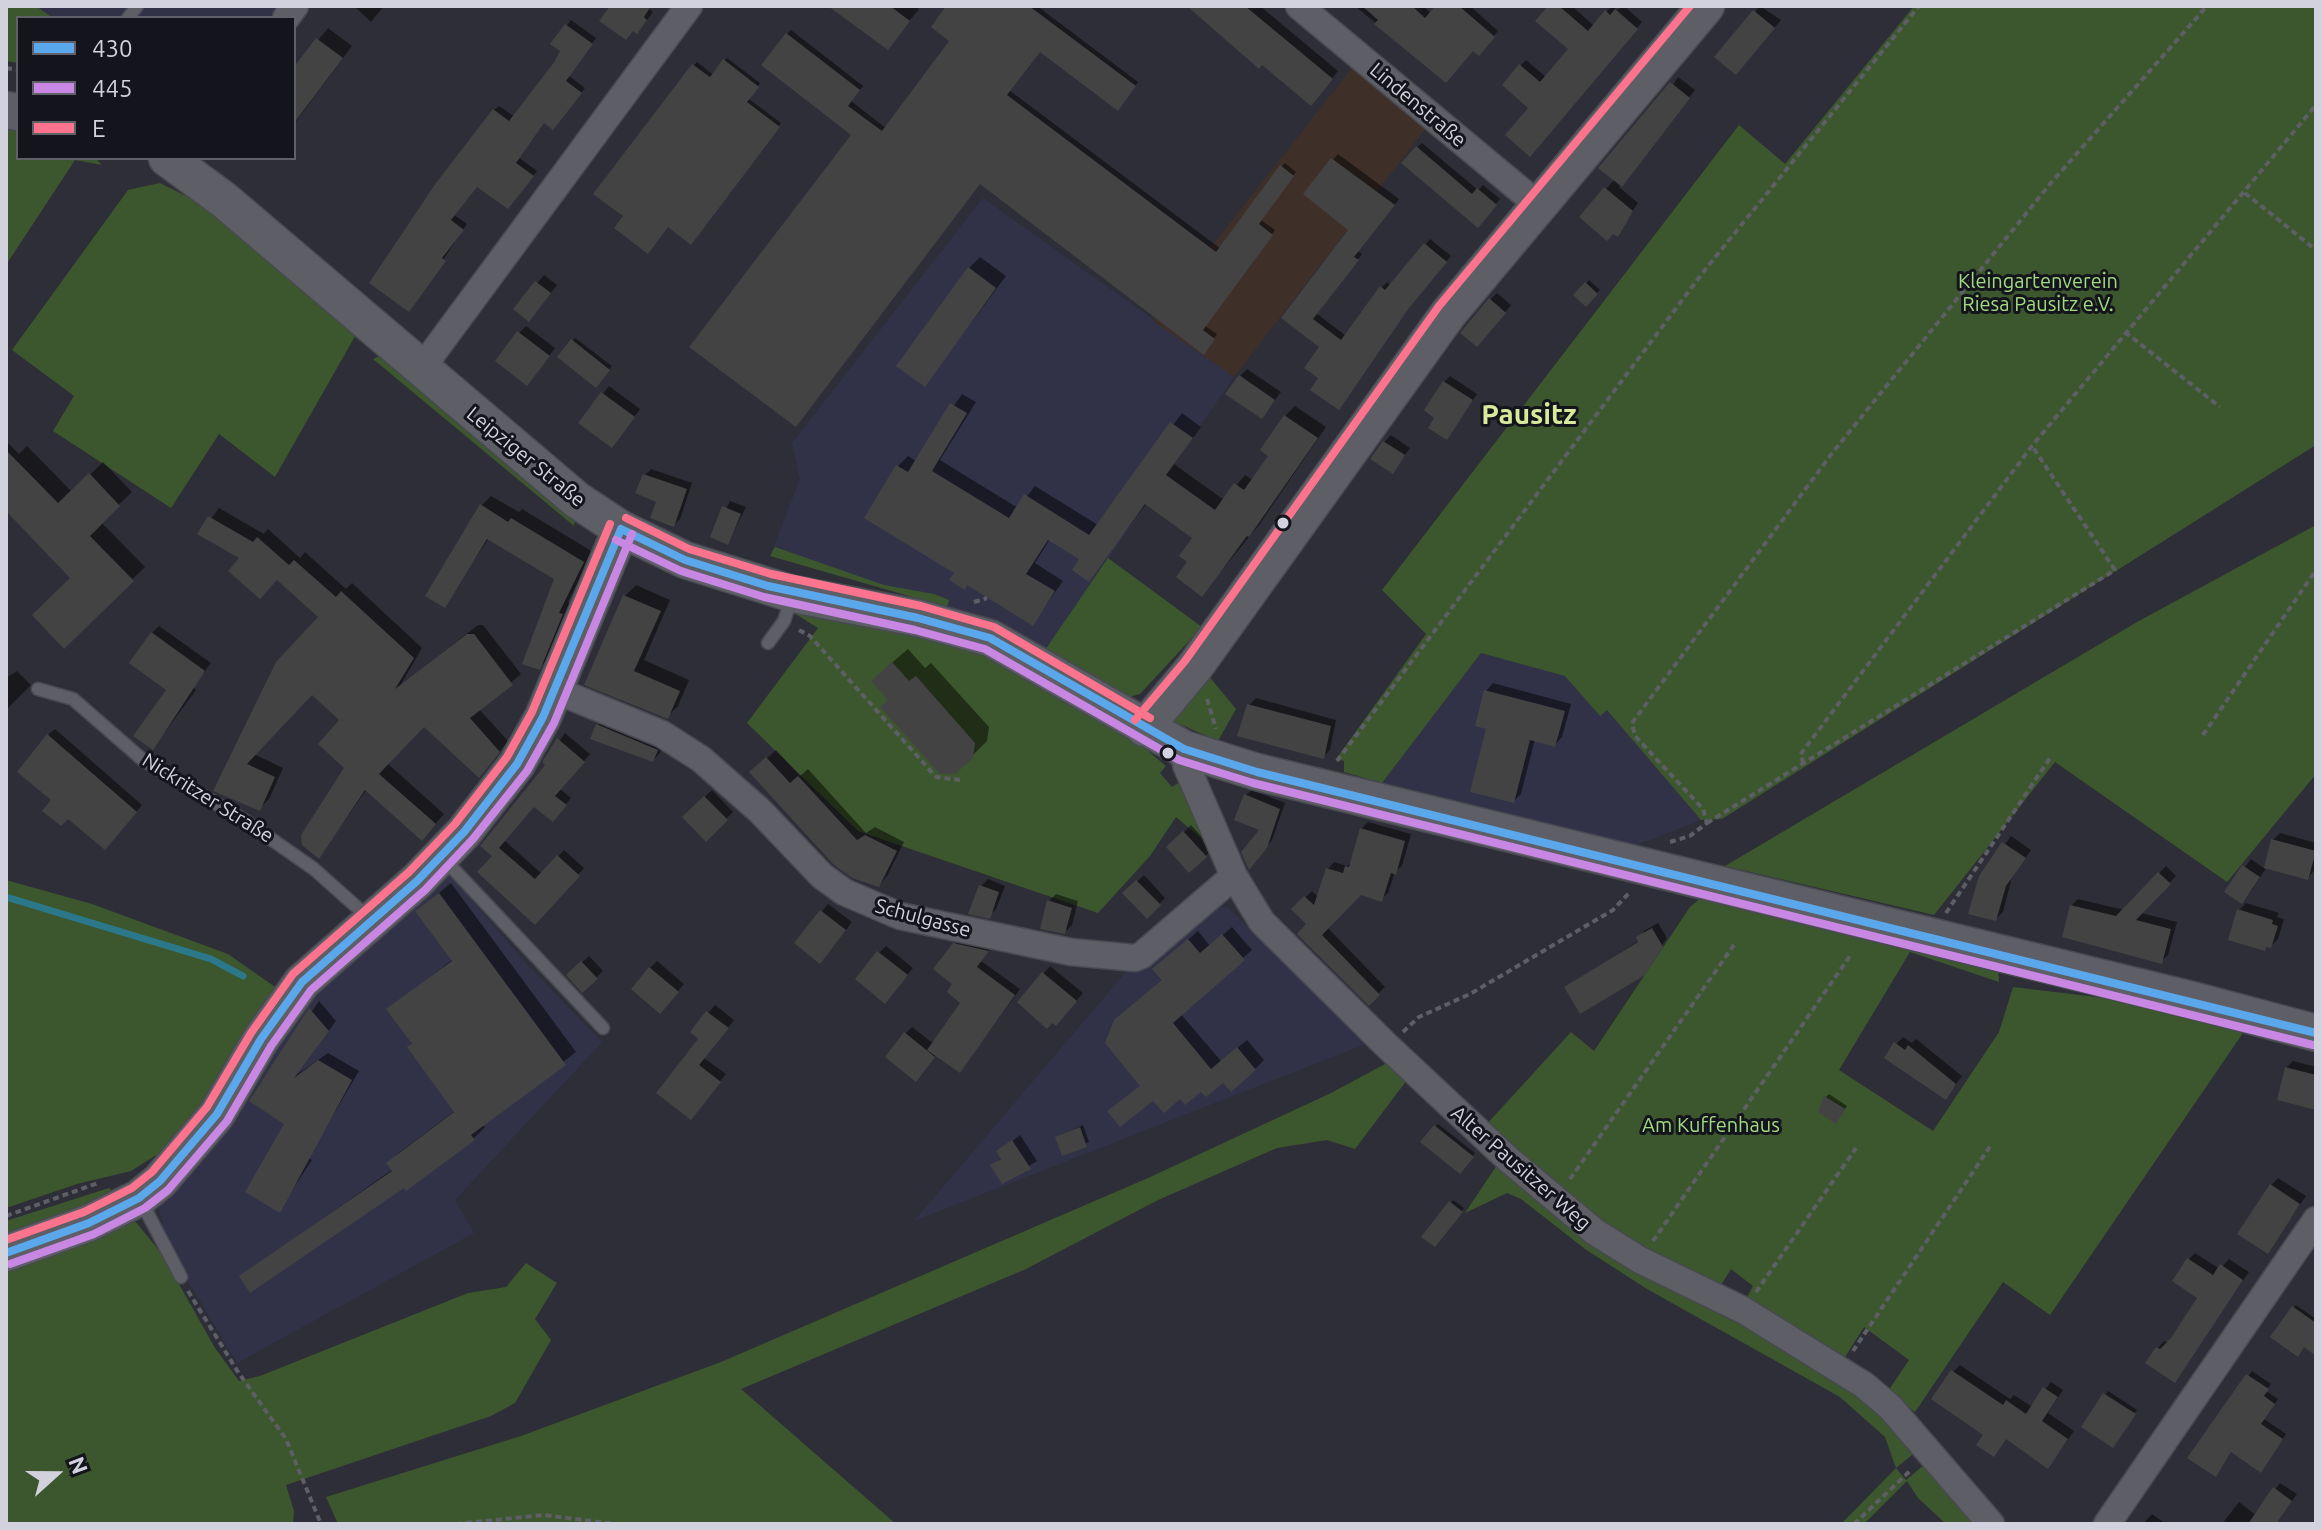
<!DOCTYPE html>
<meta charset="utf-8">
<style>
body{margin:0}
#map{position:relative;width:2322px;height:1530px;overflow:hidden;background:#2e2e38;font-family:Ubuntu,sans-serif}
canvas{display:block}
.frame{position:absolute;inset:0;border:8px solid #d1d2de;pointer-events:none}
.legend{position:absolute;left:16px;top:16px;width:280px;height:144px;box-sizing:border-box;background:#14141c;border:2px solid #60606a;margin:0;padding:10px 14px;list-style:none;font-size:24px;color:#d1d2de}
.legend li{display:flex;align-items:center;gap:16px;height:40px}
.legend b{width:40px;border:2px solid #60606a}
.north{position:absolute;left:16px;top:1434px;width:80px;height:80px;-webkit-text-stroke:6px #14141c;paint-order:stroke;rotate:69deg;font-size:22px;font-weight:700;line-height:32px;text-align:center;color:#d1d2de}
.north::after{content:'';display:block;margin:auto;width:28px;height:36px;background:#d1d2de;clip-path:polygon(50% 0,100% 100%,50% 72%,0 100%)}
</style>
<div id="map">
<canvas width="2322" height="1530"></canvas>
<div class="frame"></div>
<ul class="legend">
<li><b style="height:10px;background:#5aa8eb"></b>430</li>
<li><b style="height:10px;background:#c787e3"></b>445</li>
<li><b style="height:10px;background:#fc738d"></b>E</li>
</ul>
<div class="north">N</div>
</div>
<script>
const c = document.querySelector('canvas').getContext('2d');
c.lineJoin = 'round';
function paint(path, color) { c.fillStyle = color; c.fill(path, 'evenodd'); }
const shape = rows => new Path2D(rows.map(r => 'M' + r).join(''));
function strokePath(path, color, width, dash) { c.strokeStyle = color; c.lineWidth = width; c.lineCap = dash ? 'butt' : 'round'; c.setLineDash(dash || []); c.stroke(path); }
function write(font, color, halo, rows, align = 'center') {
  c.font = font + ' Ubuntu,sans-serif'; c.lineWidth = 6; c.setLineDash([]); c.textBaseline = 'middle'; c.strokeStyle = halo; c.fillStyle = color; for (const [text, x, y, turn = 0] of rows) {
    c.save(); c.translate(x, y); c.rotate((+turn || 0) * Math.PI / 180); c.textAlign = isNaN(turn) ? turn : align; if (halo) c.strokeText(text, 0, 0); c.fillText(text, 0, 0); c.restore();
  }
}
const built = shape([
 [36,6,281,6,271,18,53,18],
 [983,198,1234,377,1045,650,947,607,770,556,800,479,792,443],
 [1481,653,1565,675,1600,716,1607,709,1701,820,1634,846,1382,783],
 [449,873,525,962,602,1042,455,1200,474,1233,237,1363,191,1286,164,1229,158,1205,201,1162,303,1001],
 [1226,906,1368,1043,914,1221,1131,966,1212,910]
]);
const industrial = shape([
 [1352,68,1426,128,1234,377,1153,321]
]);
const green = shape([
 [6,6,36,6,53,18,18,18,18,63,6,61],
 [1914,6,2316,6,2316,445,1722,819,1701,820,1607,710,1600,716,1565,676,1481,653,1382,783,1344,772,1344,761,1336,759,1426,634,1382,590,1739,125,1785,164],
 [6,129,18,132,18,158,95,158,102,165,75,160,6,265],
 [160,183,204,205,358,331,275,477,219,434,171,508,53,431,74,396,12,350,128,190],
 [384,354,576,515,574,526,373,359],
 [2316,525,2316,774,2227,882,2055,762,1934,915,1725,866,2137,622],
 [775,547,884,585,934,594,949,600,947,607,770,556],
 [1108,558,1202,627,1140,694,1129,697,1045,650],
 [798,611,838,614,992,656,1141,745,1166,766,1160,773,1172,787,1180,782,1214,849,1176,817,1150,856,1098,913,858,831,747,723,818,628,797,615],
 [1208,675,1236,709,1218,741,1173,721],
 [6,880,92,904,228,954,278,989,231,1069,172,1145,131,1171,77,1184,6,1208],
 [1703,896,1998,968,1999,982,1910,952,1839,1070,1933,1131,1999,1032,2013,987,2138,1002,2245,1030,2050,1315,2003,1282,1915,1412,1888,1391,1909,1360,1864,1327,1845,1357,1747,1297,1753,1286,1731,1269,1721,1285,1714,1284,1604,1225,1486,1125,1571,1032,1594,1051,1690,907],
 [1387,1063,1407,1080,1355,1149,1327,1140,1277,1148,1158,1200,1026,1269,741,1389,896,1524,338,1524,326,1497,521,1436,721,1362,1148,1178,1329,1094],
 [1499,1162,1677,1292,1802,1356,1861,1394,1918,1450,1896,1468,1906,1480,1930,1460,1979,1524,1946,1524,1918,1498,1907,1481,1864,1524,1841,1524,1896,1468,1885,1437,1840,1397,1647,1289,1585,1249,1521,1199,1507,1193,1465,1213],
 [109,1188,119,1197,6,1243,6,1221],
 [130,1215,162,1254,215,1348,239,1381,260,1376,468,1293,506,1287,526,1263,557,1283,535,1319,551,1340,515,1403,491,1416,286,1485,294,1511,293,1524,6,1524,6,1266]
]);
const shadow = shape([
 [354,6,384,6,371,22],
 [613,6,651,6,649,9,653,12,643,25],
 [832,6,915,6,919,9,887,48],
 [949,6,1037,6,1138,82,1121,105,1040,50,1009,90,1221,249,1281,167,1285,163,1296,172,1261,220,1275,230,1205,326,1217,334,1207,349,980,181,854,135,787,34,791,30,863,86,851,101,887,129,952,41],
 [1190,6,1260,6,1338,71,1318,96],
 [1355,6,1423,6,1431,13,1437,6,1470,6,1498,31,1484,48,1473,48,1446,81],
 [1551,6,1572,6,1594,26,1612,6,1617,10,1624,6,1642,22,1536,148,1531,107,1520,66,1526,60,1546,77,1570,48],
 [1760,6,1781,20,1743,66,1717,57],
 [571,20,596,38,569,76,585,88,557,123,544,121,518,157,537,171,512,202,477,185,454,215,467,224,413,305,494,110,499,106,515,117,563,51,553,44],
 [328,28,352,46,294,124,294,70],
 [727,58,760,83,749,99,781,123,693,239,596,194,694,65,697,62,712,74],
 [1678,77,1695,90,1619,187,1638,203,1617,234,1606,189,1615,179],
 [1422,143,1478,190,1483,185,1500,199,1482,221,1417,147],
 [1338,154,1399,199,1358,251,1362,254,1316,313,1346,336,1381,288,1387,282,1392,286,1430,239,1451,256,1414,300,1339,408,1321,378,1321,346,1284,318,1351,230,1305,193],
 [980,257,1006,276,925,385,969,268],
 [544,275,557,285,536,312,516,309],
 [1589,280,1600,290,1586,304,1576,295],
 [1497,293,1511,305,1484,338,1490,300],
 [526,326,555,348,534,376,519,333],
 [575,338,612,366,599,382,573,340],
 [1247,369,1281,392,1262,417,1240,376],
 [1450,376,1477,394,1447,438,1437,417,1444,382],
 [609,386,640,409,618,439,581,423],
 [962,394,976,402,940,460,1018,508,1035,486,1098,525,1182,413,1201,427,1174,464,1224,500,1245,475,1253,480,1271,455,1285,416,1295,406,1326,427,1259,525,1202,594,1190,561,1195,538,1147,503,1089,579,1082,559,1050,539,1035,563,1063,581,1033,624,957,572,898,466,908,456,916,461],
 [1391,435,1410,448,1392,472,1384,442],
 [6,441,19,454,27,446,72,492,103,462,132,492,101,522,145,567,64,646,73,577,6,508],
 [651,469,692,483,680,519,674,525,645,475],
 [491,496,519,512,522,509,593,552,568,602,572,604,549,658,539,668,556,578,489,538,444,605,481,506],
 [730,501,746,507,728,543,712,536],
 [219,508,264,534,268,529,300,558,305,552,346,589,352,583,422,648,400,686,478,625,483,625,521,674,479,709,508,741,488,766,425,724,387,763,444,814,431,829,367,789,319,857,347,768,342,720,312,692,254,754,283,768,269,799,260,808,216,790,321,616,277,578,200,533],
 [636,585,670,600,644,660,689,680,678,706,667,717,587,684,625,596],
 [159,626,211,663,193,687,196,690,153,748,169,690,152,633],
 [908,649,925,668,931,663,989,727,987,741,971,757,890,700,888,666],
 [17,671,31,685,6,710,6,678],
 [1493,683,1571,704,1562,737,1555,745,1535,739,1521,794,1514,801,1489,727,1486,691],
 [1256,698,1336,720,1330,750,1323,757,1249,705],
 [604,718,663,743,660,753,653,760,598,725],
 [55,729,142,805,112,841,54,800,48,735],
 [565,733,590,754,560,789,571,798,559,813,534,804,504,840,542,874,564,850,584,868,542,916,483,845,548,765,545,762],
 [776,750,800,776,808,769,866,833,875,827,904,842,887,876,879,885,752,772],
 [712,790,733,812,706,839,684,817],
 [1252,790,1285,803,1272,840,1254,862,1262,829,1246,795],
 [1368,822,1411,834,1402,866,1395,872,1388,893,1381,899,1360,893,1327,927,1385,987,1369,1003,1294,909,1312,891,1318,897,1328,869,1334,862,1347,866,1353,861,1361,829],
 [1191,825,1213,849,1190,870,1169,847],
 [2280,833,2316,843,2314,871,2307,878,2267,867,2249,894,2242,901,2227,891,2251,859,2265,869,2273,840],
 [2011,836,2031,850,2012,877,2003,912,1996,919,1981,877],
 [2166,866,2176,876,2141,913,2177,922,2168,955,2161,962,2071,906,2078,899,2124,910],
 [1144,875,1165,898,1147,916,1125,893],
 [988,879,1005,886,996,909,989,916,981,886],
 [451,883,576,1052,483,1124,485,1127,474,1138,407,1188,405,1185,242,1276,393,1169,388,1163,400,1152,456,1110,389,1010,453,959,417,911],
 [1056,894,1078,901,1072,925,1065,932,1049,901],
 [2246,903,2279,913,2277,917,2284,919,2278,939,2271,946,2239,910],
 [828,904,852,922,827,954,797,943],
 [1658,923,1667,938,1644,972,1566,987,1640,940,1644,931],
 [1232,927,1252,950,1180,1013,1221,1061,1247,1040,1264,1060,1255,1069,1181,1096,1142,1085,1164,979,1164,961,1198,931,1210,946],
 [960,939,993,945,981,961,1020,989,965,1065,937,1054,923,1072,905,1034,912,1027,934,1044,963,1003,955,984,954,945],
 [886,946,913,968,892,994,879,953],
 [589,956,603,971,583,990,568,975],
 [657,961,684,984,667,1004,650,968],
 [1050,966,1083,993,1063,1017,1020,1002],
 [319,1001,336,1021,296,1075,328,1053,359,1071,308,1158,312,1160,279,1210,287,1123,251,1101],
 [715,1005,734,1020,704,1058,726,1074,691,1118,701,1039,692,1032],
 [1903,1037,1912,1043,1916,1039,1962,1076,1946,1097,1896,1044],
 [2293,1061,2316,1067,2316,1108,2286,1068],
 [1829,1094,1847,1106,1839,1118,1826,1097],
 [1438,1124,1475,1153,1460,1171,1423,1142],
 [1083,1125,1089,1142,1063,1154,1057,1137],
 [1020,1135,1037,1161,1003,1181,993,1166,1002,1157,999,1151],
 [2278,1178,2306,1196,2268,1251,2271,1185],
 [1453,1200,1464,1208,1437,1242,1424,1236],
 [2195,1253,2220,1269,2229,1259,2249,1272,2174,1380,2158,1348,2164,1341,2168,1343,2200,1298,2188,1260],
 [2296,1305,2316,1319,2316,1342,2305,1345,2293,1308],
 [1960,1365,2010,1399,2014,1395,2032,1407,2051,1382,2063,1390,2048,1413,2074,1431,2054,1459,2007,1438,1986,1434,1953,1372],
 [2252,1371,2271,1384,2266,1391,2278,1399,2264,1419,2286,1434,2265,1466,2232,1450,2220,1470,2190,1458],
 [2108,1391,2137,1410,2116,1442,2084,1427],
 [2280,1483,2297,1494,2276,1524,2222,1524,2239,1502,2256,1515],
 [2152,1514,2166,1524,2143,1524]
]);
const stream = shape([
 [6,897,211,959,243,976]
]);
const building = shape([
 [610,6,651,6,644,17,647,20,637,34,633,31,626,40,599,21],
 [828,6,890,6,910,21,888,50],
 [946,6,1029,6,1136,86,1118,111,1040,52,1007,95,1216,252,1280,165,1294,176,1259,224,1273,235,1203,330,1215,339,1204,355,980,184,796,427,689,347,851,135,761,65,786,33,860,90,848,106,882,131,949,41,931,27],
 [1187,6,1245,6,1333,79,1311,106,1262,65,1259,69],
 [1362,6,1412,6,1425,18,1435,6,1459,6,1495,37,1479,56,1473,51,1446,83,1374,24,1378,20],
 [1548,6,1559,6,1588,31,1605,10,1610,15,1615,9,1638,29,1530,157,1505,135,1528,108,1502,85,1519,64,1540,82,1568,49,1535,21],
 [1753,10,1775,28,1736,75,1714,57],
 [565,24,593,44,566,81,582,93,553,130,544,123,516,163,534,176,508,209,477,187,451,220,464,230,442,258,446,261,409,312,369,283,436,183,493,109,509,121,555,61,560,51,550,44],
 [316,38,343,58,294,123,294,67],
 [723,59,759,87,747,102,780,127,691,245,668,227,648,254,614,228,623,216,593,194,692,64,710,77],
 [1670,82,1690,98,1622,187,1598,168],
 [1416,146,1472,194,1477,188,1497,205,1478,228,1401,163],
 [1331,158,1395,205,1354,257,1359,260,1313,319,1341,340,1380,286,1385,290,1424,243,1447,262,1409,308,1339,410,1310,390,1318,378,1304,368,1319,347,1281,318,1348,230,1303,194],
 [1604,187,1633,211,1618,237,1613,234,1607,241,1579,217],
 [968,267,996,288,925,387,896,366],
 [535,281,551,293,529,322,513,309],
 [1585,282,1598,294,1586,307,1573,295],
 [1489,298,1506,313,1477,347,1460,333],
 [517,331,550,356,527,386,495,361],
 [571,339,610,370,596,388,557,357],
 [1239,375,1275,400,1262,419,1225,394],
 [1443,381,1473,400,1447,440,1428,428,1434,418,1424,410],
 [601,392,635,417,612,448,578,423],
 [950,403,967,413,932,471,1009,518,1024,494,1089,535,1170,422,1193,438,1166,475,1215,510,1234,483,1244,490,1268,456,1260,450,1284,415,1318,438,1249,537,1247,536,1202,597,1176,577,1187,562,1179,556,1192,538,1145,504,1089,582,1072,570,1079,559,1048,540,1026,574,1055,591,1033,626,967,585,965,590,949,580,954,573,864,518,896,465,908,472],
 [1383,441,1405,455,1393,474,1370,459],
 [6,450,58,503,89,473,120,506,90,536,134,581,64,649,32,615,70,578,6,511],
 [643,474,687,489,674,527,650,518,656,502,635,493],
 [480,504,508,522,511,518,584,562,559,613,563,614,540,670,522,664,554,579,487,539,445,608,425,596],
 [722,506,741,514,728,545,710,537],
 [208,516,253,542,257,537,289,565,294,560,336,597,341,591,414,658,395,689,467,634,474,634,513,685,470,718,500,752,479,778,424,727,379,774,436,824,422,841,365,790,319,859,302,845,301,835,344,768,318,744,339,720,312,695,247,764,275,777,260,811,213,791,276,662,318,617,277,580,260,599,228,571,239,558,197,534],
 [623,595,661,611,634,671,680,691,668,719,584,685],
 [151,632,205,671,153,750,133,736,166,690,129,663],
 [892,662,909,681,916,676,975,743,973,758,955,774,940,774,880,707,888,700,871,681],
 [1484,690,1565,711,1555,747,1530,740,1514,803,1470,792,1486,729,1475,726],
 [1247,704,1331,726,1324,759,1237,736],
 [596,724,658,750,653,762,590,739],
 [47,734,137,812,105,850,68,819,61,826,42,811,51,800,17,772],
 [557,738,585,762,555,796,567,805,553,822,534,807,499,848,535,879,557,855,580,876,535,925,477,872,492,856,480,846,545,765,542,762],
 [766,757,790,783,798,776,857,840,865,835,897,851,879,887,852,878,834,865,749,772],
 [1244,794,1280,809,1267,848,1249,870,1241,852,1259,830,1234,820],
 [704,796,728,820,706,842,682,817],
 [1360,828,1405,841,1396,875,1391,873,1382,902,1361,895,1322,935,1380,995,1369,1006,1297,934,1306,924,1291,909,1304,896,1314,905,1326,868,1343,873,1345,866,1349,867],
 [1183,831,1207,857,1189,873,1166,847],
 [2271,839,2316,851,2308,880,2264,868],
 [2002,842,2026,858,2006,886,1996,921,1968,914,1979,876],
 [2242,865,2260,877,2242,904,2224,892],
 [2158,872,2171,884,2136,920,2171,929,2162,964,2062,937,2070,905,2116,916],
 [1136,880,1161,905,1147,919,1122,893],
 [979,885,999,892,990,919,968,914],
 [439,893,566,1065,471,1135,475,1140,406,1191,404,1188,250,1293,239,1276,392,1171,386,1163,454,1112,407,1047,412,1044,386,1009,452,961,415,911],
 [1047,900,1072,908,1065,934,1040,929],
 [2237,909,2273,920,2272,924,2278,926,2271,948,2266,947,2265,951,2228,940],
 [820,910,846,930,820,964,794,943],
 [1652,928,1663,947,1645,975,1580,1014,1564,987,1638,942,1636,937],
 [1222,934,1245,960,1173,1023,1211,1069,1237,1047,1256,1070,1231,1092,1223,1083,1206,1097,1201,1092,1185,1105,1180,1099,1164,1113,1153,1101,1120,1127,1107,1111,1140,1086,1105,1043,1114,1020,1162,980,1152,969,1188,939,1200,953],
 [953,943,989,951,977,967,1015,995,960,1073,927,1050,960,1003,947,992,952,984,933,969],
 [877,951,908,975,885,1004,855,979],
 [581,961,598,979,582,993,566,975],
 [649,967,679,992,660,1014,631,989],
 [1042,972,1077,1001,1056,1026,1052,1023,1047,1029,1017,1002],
 [309,1008,329,1031,294,1078,318,1060,352,1080,280,1213,245,1192,284,1124,249,1101],
 [706,1011,729,1028,699,1065,721,1082,691,1120,656,1093,698,1039,690,1032],
 [904,1032,935,1057,916,1082,885,1057],
 [1894,1042,1905,1050,1908,1045,1956,1084,1946,1100,1884,1058],
 [2285,1067,2316,1075,2316,1110,2277,1100],
 [1824,1096,1845,1109,1836,1124,1818,1112],
 [1434,1125,1474,1157,1460,1174,1420,1142],
 [1080,1127,1087,1147,1062,1156,1055,1137],
 [1012,1140,1031,1169,1002,1184,990,1165,1001,1159,996,1151],
 [2270,1184,2300,1204,2268,1254,2237,1234],
 [1449,1201,1463,1212,1435,1247,1421,1237],
 [2187,1258,2213,1275,2220,1264,2243,1280,2175,1383,2145,1363,2156,1347,2160,1349,2171,1338,2197,1298,2172,1281],
 [2292,1306,2316,1323,2316,1356,2304,1347,2298,1357,2270,1337],
 [1951,1370,2003,1405,2006,1400,2026,1414,2043,1387,2058,1397,2042,1421,2068,1439,2048,1469,2006,1439,1994,1457,1976,1445,1983,1435,1931,1399],
 [2246,1374,2269,1389,2264,1396,2275,1404,2261,1424,2283,1439,2261,1473,2231,1452,2216,1477,2187,1458],
 [2103,1393,2136,1414,2113,1448,2081,1427],
 [2273,1487,2292,1501,2276,1524,2248,1524]
]);
const path = shape([
 [6,68,18,70],
 [2245,193,2316,250],
 [2125,332,2220,407],
 [974,602,987,598],
 [799,630,810,636,936,777,960,780],
 [1207,699,1216,729],
 [2203,735,2316,570],
 [1337,761,1704,271,1919,6],
 [1804,763,1800,755,2032,446,2316,105],
 [1707,823,2115,570,2032,446],
 [1670,842,1690,836,1707,823,1703,809,1635,736,1632,723,1833,452,2050,184,2207,6],
 [1946,913,2052,755],
 [1403,1032,1419,1017,1470,994,1613,910,1629,893],
 [1570,1179,1734,945],
 [6,1216,98,1183],
 [1653,1241,1852,953],
 [188,1291,238,1372,286,1439,321,1524],
 [1756,1292,1856,1148],
 [1853,1351,1991,1145],
 [456,1524,543,1515,616,1524],
 [1854,1524,1911,1470]
]);
const lane = shape([
 [128,18,137,6],
 [768,643,784,621,792,597],
 [38,689,73,699,143,760,244,820,314,869,369,918],
 [444,859,603,1028],
 [141,1201,181,1277]
]);
const street = shape([
 [1299,6,1537,204],
 [286,18,295,6],
 [421,369,689,6],
 [555,690,662,734,701,759,760,811,822,876,844,892,900,916,1071,952,1135,958,1142,955,1234,876],
 [1184,749,1186,765,1234,876,1262,922,1385,1044,1508,1159,1595,1232,1640,1260,1743,1310,1864,1385,1890,1407,1991,1524],
 [2107,1524,2316,1220]
]);
const secondary = shape([
 [6,110,18,112],
 [167,158,224,200,577,500,621,529,685,560,793,594,918,618,990,638,1184,749,1257,772,2192,1000,2316,1033],
 [1144,728,1194,668,1448,314,1706,6],
 [6,1253,89,1223,139,1198,160,1181,217,1114,261,1039,302,982,417,881,464,832,517,764,543,717,621,529]
]);
const bus1 = shape([
 [621,529,685,560,768,586,918,618,990,638,1184,749,1257,772,2316,1033],
 [6,1253,89,1223,139,1198,160,1181,217,1114,261,1039,302,982,417,881,464,832,517,764,543,717,621,529]
]);
const bus2 = shape([
 [616,540,681,571,764,597,915,630,985,649,1179,760,1253,783,2313,1045],
 [10,1264,94,1234,145,1208,168,1190,227,1121,271,1046,311,990,425,890,473,839,527,771,554,723,632,534]
]);
const bus3 = shape([
 [626,518,689,549,771,574,921,606,994,627,1150,718],
 [1135,720,1185,661,1439,306,1690,6],
 [6,1240,84,1212,132,1188,152,1172,207,1107,251,1033,293,974,409,872,455,824,507,757,532,712,610,524]
]);
const markers = [
 [1283,523,7,"#d1d2de"],
 [1168,753,7,"#d1d2de"]
];
const streetNames = [
 ["Lindenstraße",1418,105,40],
 ["Leipziger Straße",526,457,39],
 ["Nickritzer Straße",208,798,32],
 ["Schulgasse",923,918,15],
 ["Alter Pausitzer Weg",1521,1168,41]
];
const parkNames = [
 ["Kleingartenverein",2038,281],
 ["Riesa Pausitz e.V.",2038,304],
 ["Am Kuffenhaus",1711,1125]
];
const districtNames = [
 ["Pausitz",1529,415]
];
paint(built, '#313248');
paint(industrial, '#3e3028');
paint(green, '#3c572d');
paint(shadow, '#0007');
strokePath(stream, '#2c788b', 7);
paint(building, '#444344');
strokePath(lane, '#484951', 15);
strokePath(street, '#484951', 29);
strokePath(secondary, '#484951', 39);
strokePath(path, '#5e5f66', 4, [6, 4]);
strokePath(lane, '#5e5e66', 12);
strokePath(street, '#5e5e66', 26);
strokePath(secondary, '#5e5e66', 36);
strokePath(bus1, '#5aa8eb', 8);
strokePath(bus2, '#c787e3', 8);
strokePath(bus3, '#fc738d', 8);
for (const [x, y, r, color] of markers) { const dot = new Path2D(); dot.arc(x, y, r, 0, 2 * Math.PI); c.fillStyle = color; c.fill(dot); strokePath(dot, '#14141c', 3); }
write('20px', '#d1d2de', '#14141c', streetNames);
write('20px', '#a1da7f', '#14141c', parkNames);
write('bold 28px', '#d9e99c', '#14141c', districtNames);
</script>
